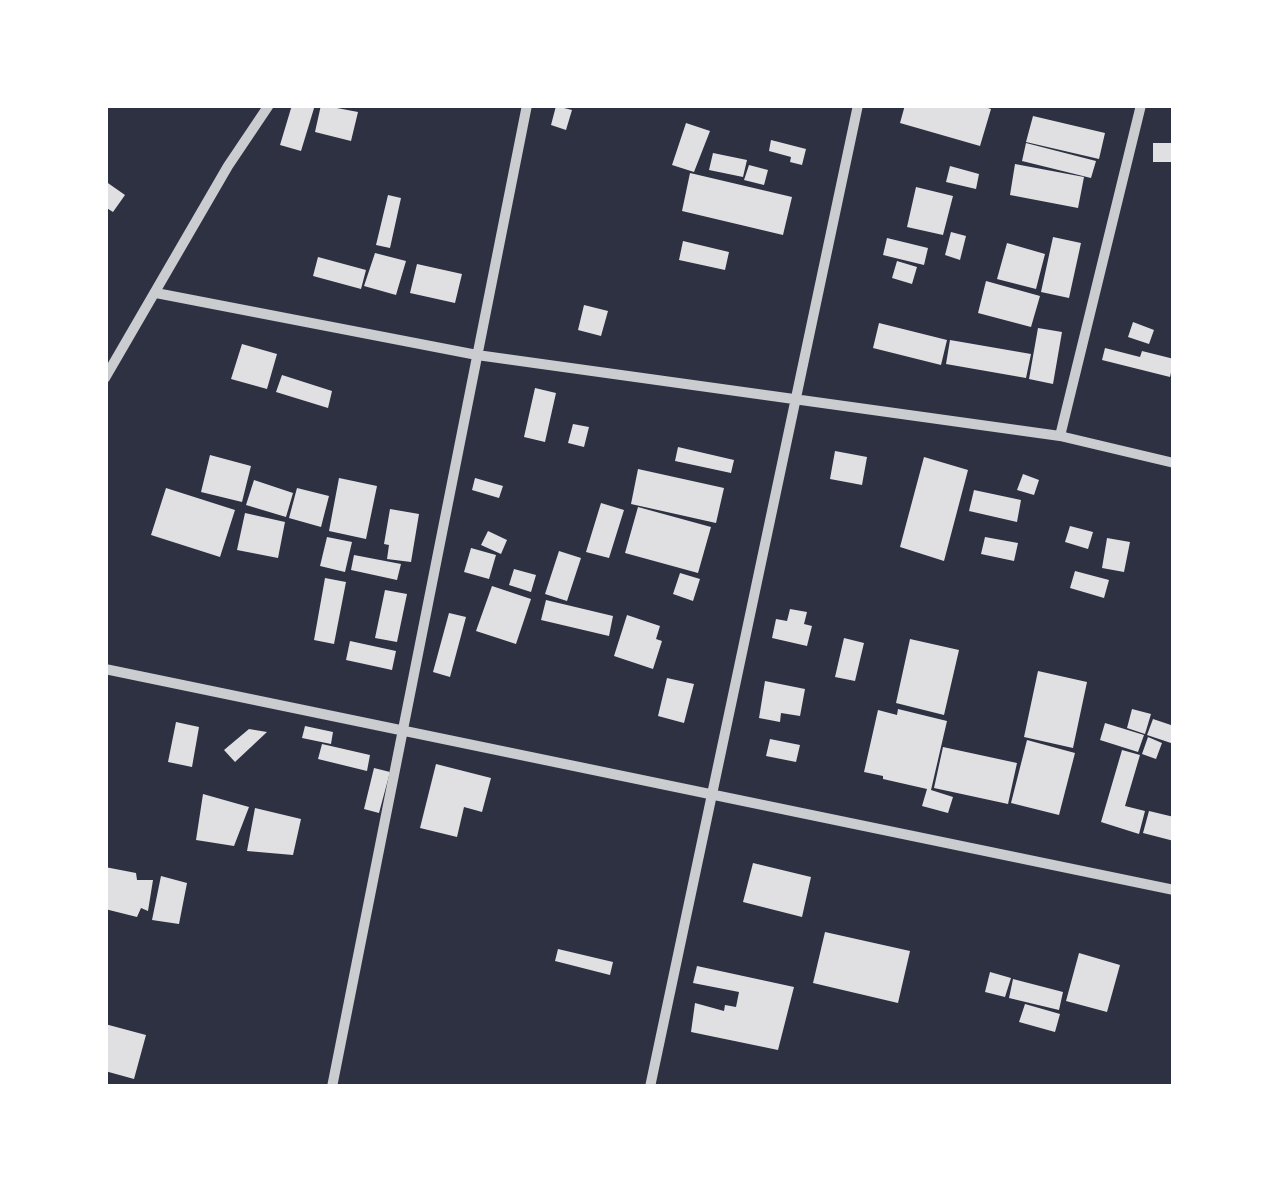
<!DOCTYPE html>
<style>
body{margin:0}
#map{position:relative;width:1279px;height:1192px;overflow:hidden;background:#2d3142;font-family:Inter,sans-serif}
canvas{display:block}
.frame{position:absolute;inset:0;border:108px solid #fff;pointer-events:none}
</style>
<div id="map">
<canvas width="1279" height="1192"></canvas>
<div class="frame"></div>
</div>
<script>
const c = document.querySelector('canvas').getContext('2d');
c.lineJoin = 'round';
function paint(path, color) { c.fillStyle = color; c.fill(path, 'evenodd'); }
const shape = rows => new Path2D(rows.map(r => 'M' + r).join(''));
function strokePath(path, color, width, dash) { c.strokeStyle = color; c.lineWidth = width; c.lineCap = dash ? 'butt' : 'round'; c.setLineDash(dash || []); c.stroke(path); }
const building = shape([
 [292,105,315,105,301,151,280,145],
 [321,105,358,112,351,141,315,132],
 [905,105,978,105,991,109,980,146,900,123],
 [556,106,572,110,566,130,551,125],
 [1033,116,1105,133,1099,159,1026,142],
 [686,123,710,131,694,172,672,165],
 [771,140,806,149,802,165,790,162,791,157,769,151],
 [1026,143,1096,161,1091,178,1022,161],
 [1153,143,1172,143,1172,162,1153,162],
 [713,153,747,160,743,177,709,170],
 [1015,164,1084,177,1078,208,1010,195],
 [749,165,768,170,764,185,744,180],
 [950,166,979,174,976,189,946,182],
 [690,173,792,197,783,235,682,211],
 [105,181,125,195,113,212,105,207],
 [916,187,953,196,943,235,907,227],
 [388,195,401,198,390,248,376,245],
 [951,232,966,236,960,260,945,255],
 [1053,237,1081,243,1069,298,1041,292],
 [887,238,928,248,924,265,883,255],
 [683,241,729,252,725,270,679,260],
 [1007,243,1045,254,1036,289,997,279],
 [375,253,406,261,396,295,364,286],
 [318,257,366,270,361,289,313,276],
 [897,261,917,267,912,284,892,278],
 [417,264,462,274,455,303,410,293],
 [986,281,1040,296,1031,327,978,313],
 [584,305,608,311,601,336,578,330],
 [1133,322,1154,330,1149,344,1128,337],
 [879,323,947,340,941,365,873,348],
 [1038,328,1062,332,1053,384,1029,379],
 [950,340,1031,354,1026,378,946,364],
 [242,344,277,354,267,389,231,379],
 [1105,348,1140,357,1142,351,1174,359,1170,377,1102,360],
 [282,375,332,391,328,408,276,392],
 [535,388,556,393,545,442,524,437],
 [573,424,589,427,584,447,568,443],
 [678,447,734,460,731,473,675,461],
 [835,451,867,457,862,485,830,479],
 [210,455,251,466,242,502,201,492],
 [924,457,968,470,944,561,900,547],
 [638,469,724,488,716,523,631,504],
 [1023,474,1039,480,1034,495,1017,490],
 [339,478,377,486,366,539,329,531],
 [475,478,503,486,499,498,472,490],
 [254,480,293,493,286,517,246,505],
 [166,488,235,510,220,557,151,535],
 [297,488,329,496,321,527,289,518],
 [974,490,1021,500,1017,522,969,511],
 [601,503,624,510,609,558,586,552],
 [638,507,711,527,698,573,625,553],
 [390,509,419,514,411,562,387,559,389,545,384,544],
 [245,513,285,522,278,558,237,550],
 [1070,526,1093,532,1088,549,1065,542],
 [488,531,507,540,501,554,481,545],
 [327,537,352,542,345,572,320,566],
 [985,537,1018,543,1014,561,981,554],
 [1107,538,1130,542,1124,572,1102,568],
 [471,548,496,555,489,579,464,572],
 [559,551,581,558,567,601,545,594],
 [354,555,401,564,397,580,351,570],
 [514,569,536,575,531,592,509,585],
 [1075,571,1109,580,1104,598,1070,588],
 [680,573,700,579,693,601,673,594],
 [325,578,346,582,334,644,314,640],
 [492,586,531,599,516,644,476,631],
 [385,590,407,594,397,642,375,638],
 [546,600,613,616,609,636,541,620],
 [790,609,807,612,804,624,812,626,807,646,772,638,776,619,787,621],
 [449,613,466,617,450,677,433,672],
 [627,615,660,626,656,639,662,641,653,669,614,656],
 [844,638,864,643,855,681,835,677],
 [910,639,959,650,944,715,896,703],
 [350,641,396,651,392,670,346,660],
 [1038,671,1087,682,1073,748,1024,737],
 [667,678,694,684,684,723,658,716],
 [765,681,805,689,800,716,781,713,780,722,759,718],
 [898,709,947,721,931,790,953,797,948,813,922,806,927,789,883,779,883,776,864,772,878,710,897,715],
 [1132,709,1151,714,1145,734,1127,728],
 [1153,719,1174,726,1174,744,1147,735],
 [176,722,199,727,192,767,168,762],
 [1105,723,1144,735,1138,752,1100,740],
 [305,726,333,732,331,744,302,738],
 [249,729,267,732,235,762,224,750],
 [1148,737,1162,743,1156,759,1142,754],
 [770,739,800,745,796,762,766,756],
 [1027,740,1075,753,1059,815,1011,803],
 [322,744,370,755,367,771,318,759],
 [943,747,1017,763,1008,804,934,788],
 [1122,750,1140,755,1125,806,1145,811,1139,834,1101,822],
 [436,764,491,778,482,812,464,807,457,837,420,828],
 [374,768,390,772,379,813,364,809],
 [203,794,249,807,234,846,196,840],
 [255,808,301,819,293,855,247,851],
 [1149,811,1174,817,1174,841,1143,833],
 [753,863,811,877,802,917,743,902],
 [105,867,136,873,137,880,153,880,148,911,141,908,137,917,105,909],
 [161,876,187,883,179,924,152,920],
 [825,932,910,951,898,1003,813,983],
 [558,949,613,962,610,975,555,961],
 [1079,953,1120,965,1107,1012,1066,1001],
 [697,966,794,987,778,1050,691,1032,695,1003,724,1011,725,1005,736,1007,739,992,693,983],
 [990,972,1011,978,1005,997,985,992],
 [1013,979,1063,992,1059,1010,1009,998],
 [1025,1004,1060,1014,1055,1032,1019,1022],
 [105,1024,146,1035,134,1079,105,1071]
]);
const minor = shape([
 [156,293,477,355,1060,436,1174,463],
 [105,378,228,166,269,105],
 [1060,436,1141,105],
 [105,669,1174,890],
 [332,1087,527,105],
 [650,1087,858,105]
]);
paint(building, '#e0e0e3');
strokePath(minor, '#caccd0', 10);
</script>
